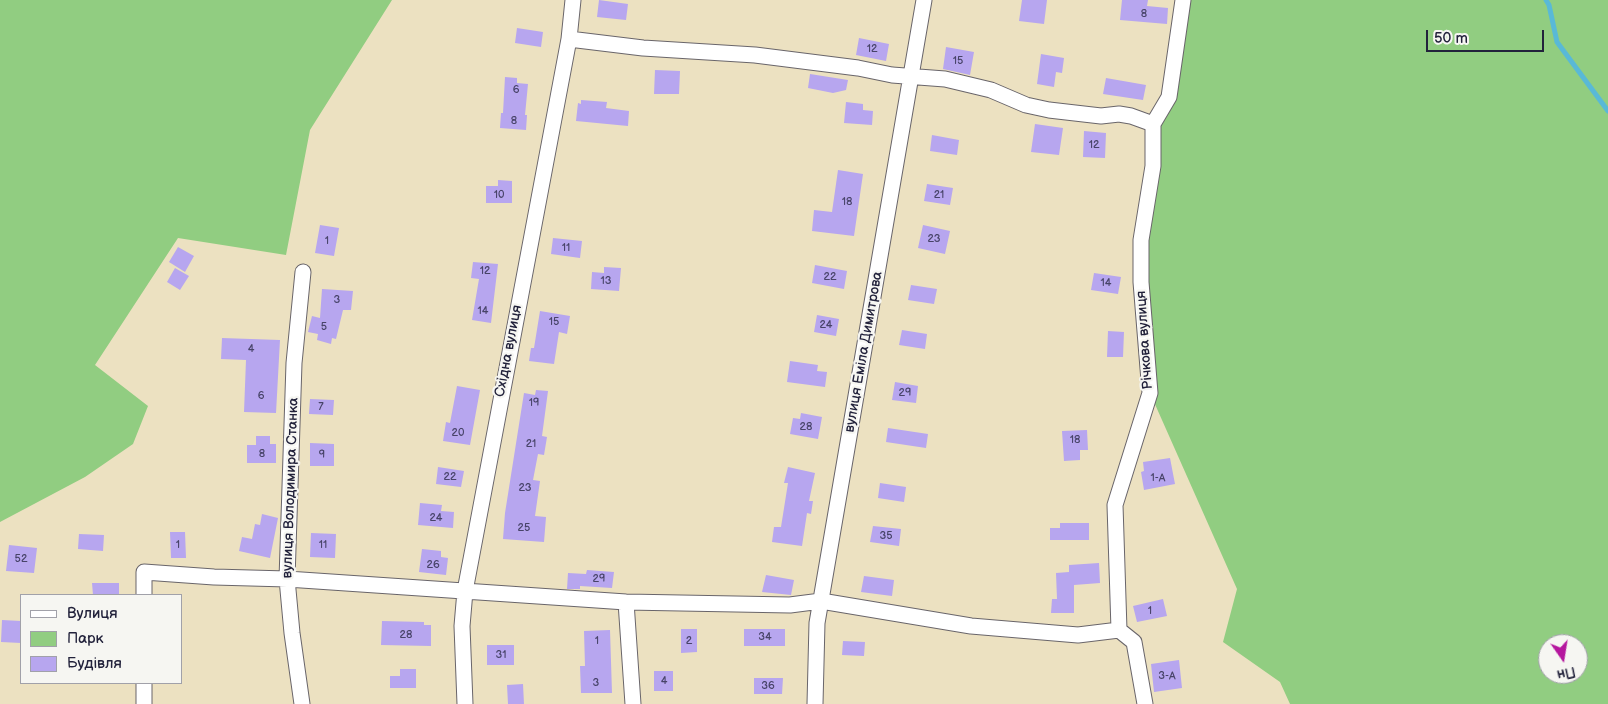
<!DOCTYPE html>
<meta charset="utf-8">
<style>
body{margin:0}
#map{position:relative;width:1608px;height:704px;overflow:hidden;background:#ece1c1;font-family:"Balsamiq Sans",sans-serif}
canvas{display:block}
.legend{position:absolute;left:20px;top:594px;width:162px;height:90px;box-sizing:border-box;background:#f6f6f2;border:1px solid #a1a1a9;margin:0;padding:6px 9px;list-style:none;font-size:15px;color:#22223b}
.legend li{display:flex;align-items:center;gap:10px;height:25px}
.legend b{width:25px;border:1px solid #a1a1a9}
.north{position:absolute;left:1538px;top:634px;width:50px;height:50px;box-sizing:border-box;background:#f6f6f2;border:1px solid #a1a1a9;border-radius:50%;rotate:167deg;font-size:14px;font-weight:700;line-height:20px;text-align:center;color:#22223b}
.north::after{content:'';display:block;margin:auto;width:18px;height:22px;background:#b5179e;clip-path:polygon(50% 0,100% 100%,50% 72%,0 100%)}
.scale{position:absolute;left:1426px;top:30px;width:118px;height:22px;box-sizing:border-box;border:2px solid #22223b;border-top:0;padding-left:6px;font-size:15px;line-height:18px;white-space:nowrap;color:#22223b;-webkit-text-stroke:4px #f6f6f2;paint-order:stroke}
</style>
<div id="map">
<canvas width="1608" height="704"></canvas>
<ul class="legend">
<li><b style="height:6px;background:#fff"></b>Вулиця</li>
<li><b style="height:14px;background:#91cd81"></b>Парк</li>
<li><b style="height:14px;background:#b7a6ef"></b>Будівля</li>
</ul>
<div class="north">Пн</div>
<div class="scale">50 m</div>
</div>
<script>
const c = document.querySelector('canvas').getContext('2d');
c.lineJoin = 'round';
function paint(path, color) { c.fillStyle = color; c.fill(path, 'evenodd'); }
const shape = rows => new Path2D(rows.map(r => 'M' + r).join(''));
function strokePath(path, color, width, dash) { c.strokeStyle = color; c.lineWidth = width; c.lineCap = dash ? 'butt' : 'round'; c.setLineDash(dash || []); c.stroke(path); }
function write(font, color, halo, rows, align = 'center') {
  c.font = font + ' "Balsamiq Sans",sans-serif'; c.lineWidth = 4.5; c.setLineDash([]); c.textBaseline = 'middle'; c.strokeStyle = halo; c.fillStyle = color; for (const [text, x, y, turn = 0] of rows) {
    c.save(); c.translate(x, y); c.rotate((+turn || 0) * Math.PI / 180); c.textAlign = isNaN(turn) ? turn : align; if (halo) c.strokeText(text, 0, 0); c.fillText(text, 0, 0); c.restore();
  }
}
const green = shape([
 [0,0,392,0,310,130,286,255,178,238,95,365,148,406,133,444,85,477,0,522],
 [1188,0,1608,0,1608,704,1290,704,1280,682,1223,642,1237,589,1150,393,1144,280,1158,127],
 [1548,644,1578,644,1578,674,1548,674]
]);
const stream = shape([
 [1546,0,1549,5,1557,42,1608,111]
]);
const building = shape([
 [599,0,628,4,626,20,597,17],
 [1022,0,1047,0,1044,24,1019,21],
 [1122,0,1148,0,1147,6,1168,8,1167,24,1120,20],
 [517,28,543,32,541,47,515,43],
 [859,38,889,44,886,61,856,55],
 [946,47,974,52,970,75,943,69],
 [1041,54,1064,58,1062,73,1056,72,1054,87,1037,84],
 [655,70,680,71,679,94,654,94],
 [810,74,848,80,846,90,833,93,808,88],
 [505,77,517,78,517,83,528,84,525,115,527,115,526,130,500,128,501,113,503,113],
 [1106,78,1146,85,1143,100,1103,94],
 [581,100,607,102,606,108,629,111,628,126,576,121,578,103,581,104],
 [846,102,863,104,863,110,873,111,872,125,844,123],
 [1035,124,1063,128,1059,155,1031,152],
 [1084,131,1106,133,1105,158,1083,157],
 [932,135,959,140,957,155,930,151],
 [838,170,863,174,854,236,812,231,814,210,832,212],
 [498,180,512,181,512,203,486,203,486,186,498,186],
 [927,184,953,188,950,205,924,201],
 [320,225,339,228,334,256,315,253],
 [923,225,950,231,945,254,918,248],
 [553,238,582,241,580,258,551,254],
 [178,247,194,256,185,272,169,262],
 [473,262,498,264,491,323,472,320,479,279,471,278],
 [815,265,847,271,844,289,812,283],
 [604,267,621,268,619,291,591,289,592,272,604,273],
 [175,268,189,276,180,290,167,282],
 [1094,273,1121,277,1118,294,1091,290],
 [911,285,937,289,934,304,908,300],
 [322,289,353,291,351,310,343,310,336,339,332,338,331,344,317,340,318,334,308,332,312,316,320,318],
 [540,311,570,316,567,334,559,332,554,364,529,361,531,348,534,348],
 [817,315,839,319,836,336,814,332],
 [902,330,927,334,925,349,899,345],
 [1108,331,1124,332,1123,357,1107,357],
 [222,338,280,340,276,413,244,412,246,360,221,359],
 [790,361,818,365,817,371,827,372,825,387,787,382],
 [895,382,918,386,916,403,892,400],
 [457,386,480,390,470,445,443,441,446,422,450,423],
 [536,390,548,391,542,436,547,437,544,455,538,454,533,480,540,481,535,516,546,517,544,542,503,539,505,513,524,393,535,395],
 [310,399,334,400,333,415,309,414],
 [801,413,822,417,818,439,790,434,793,418,800,419],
 [888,428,928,434,926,448,886,442],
 [1087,430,1088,450,1080,450,1080,460,1064,461,1062,431],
 [256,436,270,436,270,444,276,444,276,463,247,463,247,445,256,445],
 [310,443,334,444,334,466,310,466],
 [1170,458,1175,484,1144,490,1141,472,1144,471,1143,462],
 [438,467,464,471,461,487,436,484],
 [788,467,815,473,809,501,813,501,811,514,807,513,802,546,772,542,774,527,781,527,788,483,784,483],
 [880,483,906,487,904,502,878,498],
 [420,503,442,505,441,511,454,512,453,528,418,525],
 [262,514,278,518,270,558,239,551,242,537,252,539,255,524,260,525],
 [1060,523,1089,523,1089,540,1050,540,1050,528,1060,528],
 [873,526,901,529,899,546,870,542],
 [170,532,185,532,186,558,171,558],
 [311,533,336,534,335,558,310,557],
 [79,534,104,535,103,551,78,549],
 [9,545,37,548,34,573,6,571],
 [422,549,441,551,441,557,448,558,446,575,419,572],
 [1099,563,1100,583,1074,585,1074,613,1051,613,1052,599,1057,599,1056,573,1069,572,1069,565],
 [587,570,614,572,612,588,580,586,580,589,567,589,568,573,586,574],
 [766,575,794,580,791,595,762,592],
 [864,576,894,580,892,596,861,592],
 [92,583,119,583,119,595,93,595],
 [1163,599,1167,616,1137,622,1133,606],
 [2,620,21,621,21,643,1,642],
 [382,621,424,622,424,625,431,625,431,646,381,645],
 [681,629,697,629,697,652,681,653],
 [744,629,785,629,785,646,744,646],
 [610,630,612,693,581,693,580,666,585,666,584,631],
 [843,641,865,642,864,656,842,655],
 [487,645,514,645,514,665,487,665],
 [1179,660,1182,688,1154,692,1151,664],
 [400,669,416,669,416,688,390,688,390,676,400,676],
 [654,671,673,671,673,691,654,691],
 [754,678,783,678,782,694,754,694],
 [523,684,524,704,508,704,507,685]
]);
const minor = shape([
 [569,39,643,48,755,55,858,68,892,75,945,79,991,90,1026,105,1049,110,1101,116,1119,114,1131,116,1153,124],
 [144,595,144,572,214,577,287,579,626,602,790,605,821,601,971,626,1078,635,1119,630],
 [626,602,633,704],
 [144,683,144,704],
 [302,704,292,633,287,579,294,363,303,272],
 [465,704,462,626,465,591,569,39,573,0],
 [815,704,817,623,924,0],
 [1145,704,1134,642,1119,630,1115,505,1150,393,1141,282,1141,240,1153,166,1153,124,1169,97,1183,0]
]);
const numberNames = [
 ["8",1144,14],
 ["12",872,49],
 ["15",958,61],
 ["6",516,90],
 ["8",514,121],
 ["12",1094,145],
 ["10",499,195],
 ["21",939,195],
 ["18",847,202],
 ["23",934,239],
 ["1",327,241],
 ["11",566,248],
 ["12",485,271],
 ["22",830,277],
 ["13",606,281],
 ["14",1106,283],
 ["3",337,300],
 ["14",483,311],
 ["15",554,322],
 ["24",826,325],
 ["5",324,327],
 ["4",251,349],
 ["29",905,393],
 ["6",261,396],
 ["19",534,403],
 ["7",321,407],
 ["28",806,427],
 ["20",458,433],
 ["18",1075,440],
 ["21",531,444],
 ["8",262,454],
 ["9",322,455],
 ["22",450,477],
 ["1-А",1158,478],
 ["23",525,488],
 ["24",436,518],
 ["25",524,528],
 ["35",886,536],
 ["1",178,545],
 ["11",323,545],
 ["52",21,559],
 ["26",433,565],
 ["29",599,579],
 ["1",1150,611],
 ["28",406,635],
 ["34",765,637],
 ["1",597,641],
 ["2",689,641],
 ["31",501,655],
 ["3-А",1167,676],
 ["4",664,681],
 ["3",596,683],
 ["36",768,686]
];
const streetNames = [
 ["Річкова вулиця",1145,340,-94],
 ["Східна вулиця",509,351,-79],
 ["вулиця Еміла Димитрова",864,352,-80],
 ["вулиця Володимира Станка",291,488,-88]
];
paint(green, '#91cd81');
strokePath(stream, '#59b9d7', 5);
paint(building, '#b7a6ef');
strokePath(minor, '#69656a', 17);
strokePath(minor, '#fff', 15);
write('11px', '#474368', null, numberNames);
write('14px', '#22223b', '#f6f6f2', streetNames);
</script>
